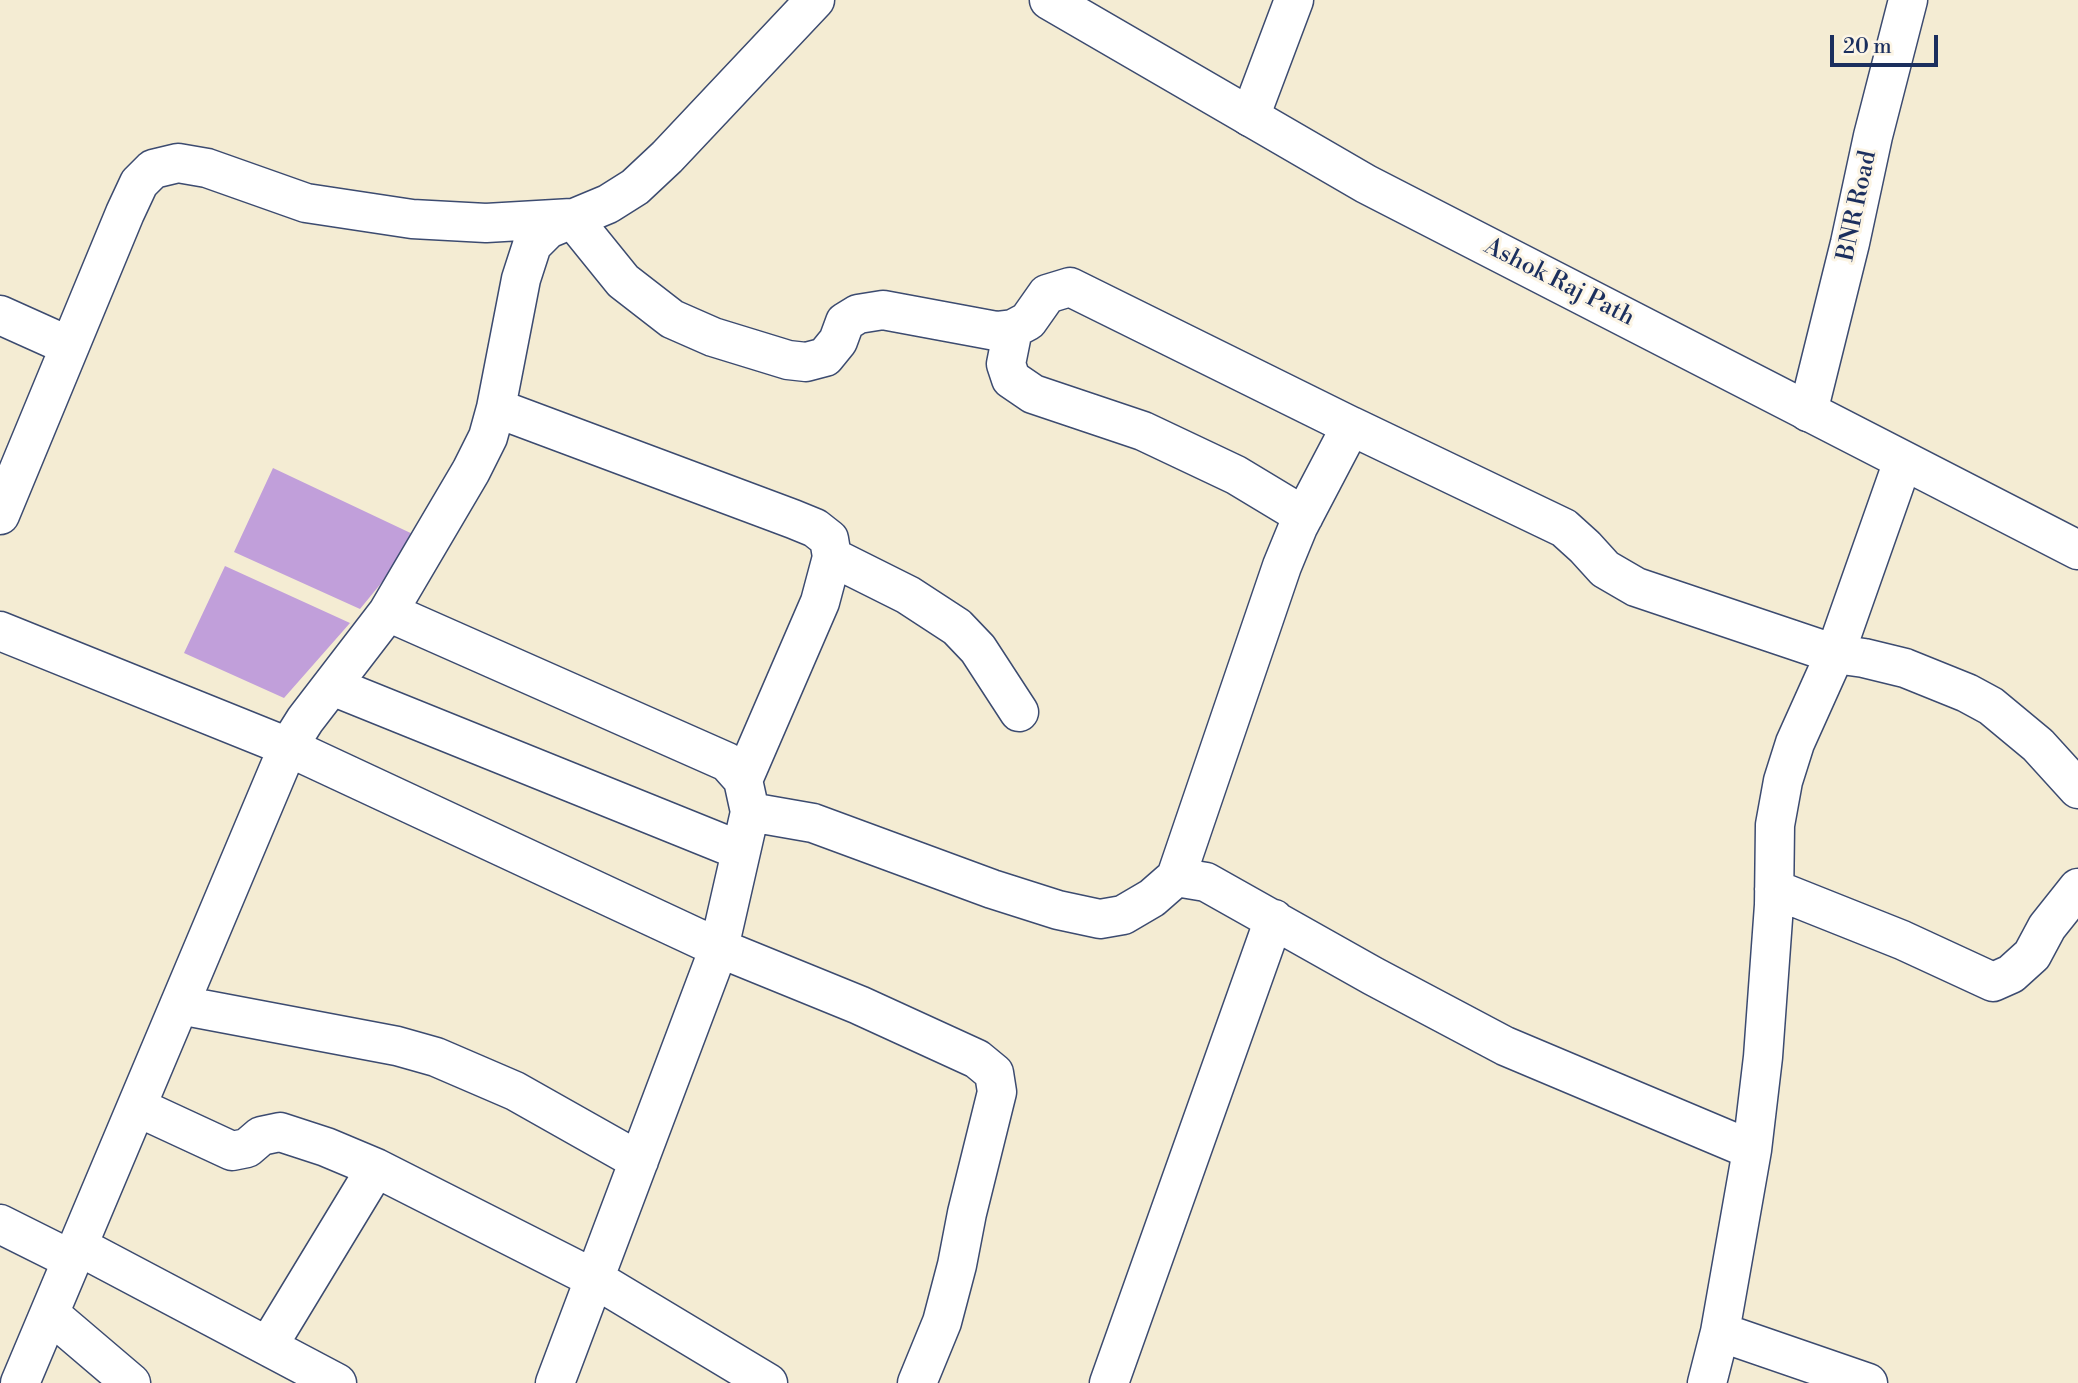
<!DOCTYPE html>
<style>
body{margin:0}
#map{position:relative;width:2078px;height:1383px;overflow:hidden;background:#f4ecd3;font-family:"Libre Bodoni",serif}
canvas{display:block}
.scale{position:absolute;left:1830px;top:35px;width:108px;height:32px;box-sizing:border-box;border:4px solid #1b2f5e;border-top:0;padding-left:9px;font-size:21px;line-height:24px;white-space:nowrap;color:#1b2f5e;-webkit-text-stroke:5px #fcf5e5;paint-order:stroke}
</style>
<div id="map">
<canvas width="2078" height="1383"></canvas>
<div class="scale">20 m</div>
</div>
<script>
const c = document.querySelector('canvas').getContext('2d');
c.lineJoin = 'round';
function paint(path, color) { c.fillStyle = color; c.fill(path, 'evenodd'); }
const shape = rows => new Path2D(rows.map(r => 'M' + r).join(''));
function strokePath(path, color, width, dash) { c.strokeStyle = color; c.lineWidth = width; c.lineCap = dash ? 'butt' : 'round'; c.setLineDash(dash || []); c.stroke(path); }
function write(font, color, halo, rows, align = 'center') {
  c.font = font + ' "Libre Bodoni",serif'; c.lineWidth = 6; c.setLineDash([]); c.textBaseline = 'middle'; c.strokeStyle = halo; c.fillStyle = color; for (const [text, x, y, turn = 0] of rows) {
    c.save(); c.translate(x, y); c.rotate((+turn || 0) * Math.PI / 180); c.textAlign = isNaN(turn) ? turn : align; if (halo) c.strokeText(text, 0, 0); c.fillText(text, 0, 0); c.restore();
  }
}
const building = shape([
 [273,468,419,537,360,609,234,552],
 [225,566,350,623,284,698,184,653]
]);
const street = shape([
 [1250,117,1294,0],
 [0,315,69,346],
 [1013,329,1006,364,1011,379,1033,394,1143,431,1236,475,1304,516],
 [496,408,793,519,815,528,829,539,832,557,820,602,743,780],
 [1808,412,1850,243,1873,136,1908,0],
 [1351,426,1564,528,1585,547,1605,569,1636,587,1835,654,1864,658,1905,668,1967,693,1991,706,2038,745,2078,789],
 [0,515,125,213,139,183,153,169,178,163,207,168,306,203,412,219,486,223,572,218,623,281,672,319,713,337,788,360,806,362,825,357,838,341,845,322,858,314,883,310,996,331,1013,329,1028,321,1047,294,1070,287,1351,426,1298,527,1282,566,1176,877],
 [832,557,908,595,957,627,978,649,1019,712],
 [388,612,727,762,743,780,750,812,719,948,859,1005,977,1059,994,1073,997,1092,967,1213,957,1265,942,1322,917,1383],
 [0,631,288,747,719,948,555,1383],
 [332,686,741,851],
 [750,812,813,823,992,889,1058,910,1100,919,1123,915,1152,898,1176,877,1206,882,1373,976,1505,1046,1752,1150],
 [1774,889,1902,940,1993,982,2011,974,2032,955,2047,927,2078,888],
 [180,1005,397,1046,436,1057,515,1091,639,1161],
 [137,1107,232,1151,247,1148,261,1136,280,1132,326,1147,376,1168,595,1279,768,1383],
 [0,1224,72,1260],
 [78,1246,337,1383],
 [50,1314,131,1383],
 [1720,1332,1868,1383],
 [268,1346,376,1168],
 [20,1383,288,747,305,720,388,612,471,471,488,437,496,408,521,279,532,245,548,229,608,204,635,187,667,157,815,0],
 [1109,1383,1274,919],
 [1707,1383,1720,1332,1752,1150,1763,1057,1774,905,1775,825,1783,781,1795,743,1835,654,1903,461]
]);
const primary = shape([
 [1049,0,1366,184,2078,550]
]);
const streetNames = [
 ["BNR Road",1858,206,-78],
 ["Ashok Raj Path",1559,283,27]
];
paint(building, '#c19fda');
strokePath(street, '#3c4b70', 41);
strokePath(primary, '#3c4b70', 41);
strokePath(street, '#fff', 38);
strokePath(primary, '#fff', 38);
write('24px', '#1b2f5e', '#fcf5e5', streetNames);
</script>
